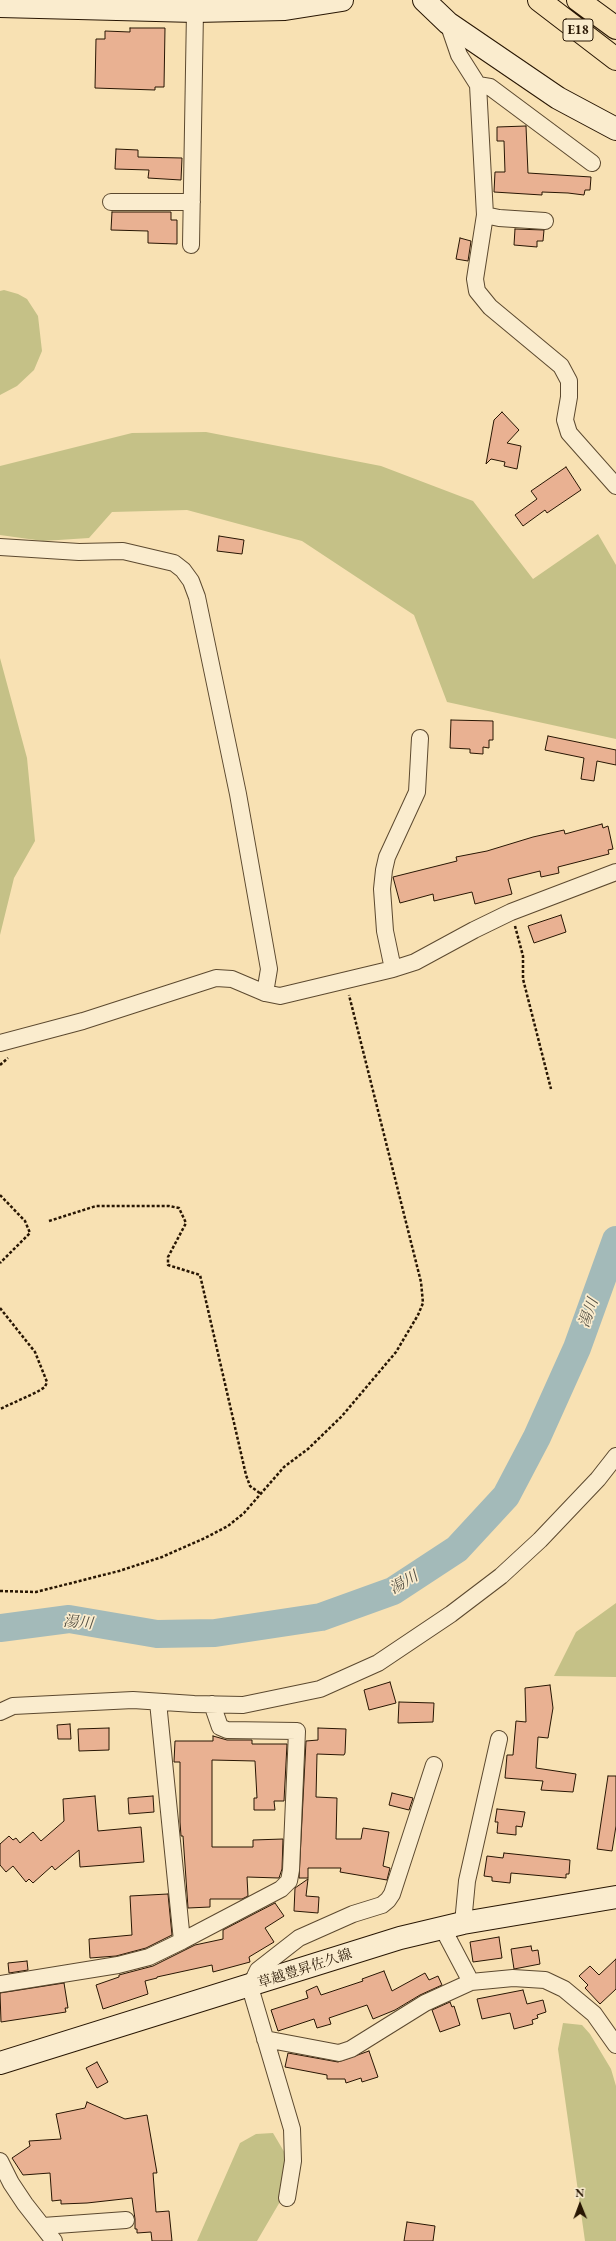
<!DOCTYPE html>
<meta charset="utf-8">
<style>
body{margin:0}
#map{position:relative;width:616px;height:2241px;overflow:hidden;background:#f8e1b3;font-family:"EB Garamond",serif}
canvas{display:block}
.north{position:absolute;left:560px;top:2185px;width:40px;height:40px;-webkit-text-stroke:3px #faecce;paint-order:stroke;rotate:359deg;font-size:11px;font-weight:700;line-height:16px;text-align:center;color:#281603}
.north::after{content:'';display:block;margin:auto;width:14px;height:18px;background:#281603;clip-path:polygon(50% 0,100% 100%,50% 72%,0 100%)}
</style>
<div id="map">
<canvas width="616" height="2241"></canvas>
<div class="north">N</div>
</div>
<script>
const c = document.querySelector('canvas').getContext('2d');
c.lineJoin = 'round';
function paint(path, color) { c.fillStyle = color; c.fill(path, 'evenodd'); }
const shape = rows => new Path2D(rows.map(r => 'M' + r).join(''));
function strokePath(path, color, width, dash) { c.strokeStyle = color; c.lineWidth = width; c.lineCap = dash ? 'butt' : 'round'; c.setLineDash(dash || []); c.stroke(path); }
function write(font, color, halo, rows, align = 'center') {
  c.font = font + ' "EB Garamond","Noto Serif JP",serif'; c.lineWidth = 3.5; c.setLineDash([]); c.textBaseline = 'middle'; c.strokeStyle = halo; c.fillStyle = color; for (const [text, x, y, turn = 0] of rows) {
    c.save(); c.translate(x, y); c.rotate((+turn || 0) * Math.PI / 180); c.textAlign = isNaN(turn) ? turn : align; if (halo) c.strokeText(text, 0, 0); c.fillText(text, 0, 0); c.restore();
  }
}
const green = shape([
 [4,290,18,294,27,299,38,316,42,351,34,370,17,386,0,395,0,291],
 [206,432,381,466,473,501,533,579,598,534,616,565,616,739,447,702,414,615,302,541,187,510,112,512,89,538,43,541,0,535,0,466,132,433],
 [0,658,27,758,35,841,14,878,0,935],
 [616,1603,616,1677,554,1676,576,1632],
 [563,2023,582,2025,590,2034,611,2069,616,2086,616,2241,585,2241,558,2049],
 [273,2133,289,2160,281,2200,257,2241,197,2241,240,2143,256,2134]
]);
const river = shape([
 [0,1628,69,1619,157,1634,215,1633,321,1617,393,1591,457,1549,506,1496,537,1437,577,1348,616,1240]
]);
const building = shape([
 [130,28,165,28,164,87,155,87,155,90,95,88,96,39,105,39,105,31,130,32,130,28],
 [526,126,528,173,591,177,590,190,585,190,584,195,568,193,542,192,542,195,494,192,495,172,505,172,504,141,497,141,497,127,526,126],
 [116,149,138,150,138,157,182,158,181,180,148,178,149,170,115,169,116,149],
 [112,212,171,212,171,220,177,220,177,244,148,243,148,231,111,230,112,212],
 [515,229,544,230,543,241,537,241,537,247,514,245,515,229],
 [460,238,471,241,468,261,456,259,460,238],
 [502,412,519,430,507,443,521,446,517,469,504,466,505,462,491,459,486,464,494,420,502,412],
 [566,467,581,490,547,513,545,510,523,526,515,515,537,499,531,491,566,467],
 [219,536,244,540,242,554,217,551,219,536],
 [451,720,493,721,493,740,489,740,489,748,483,747,483,754,470,753,470,749,450,748,451,720],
 [548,736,616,750,616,765,597,761,594,781,581,779,584,758,545,750,548,736],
 [602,824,603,828,608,826,613,849,608,850,609,854,558,867,559,873,541,877,540,871,508,879,512,894,475,904,472,892,434,901,433,894,400,903,393,877,457,861,456,857,487,851,533,837,564,830,565,834,602,824],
 [561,915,566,932,534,943,528,926,561,915],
 [390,1682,396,1703,369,1710,364,1690,390,1682],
 [550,1685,553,1708,548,1738,538,1737,536,1768,576,1774,573,1792,541,1790,543,1781,505,1778,507,1755,513,1755,516,1721,526,1722,525,1688,550,1685],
 [399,1702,434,1703,433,1722,398,1723,399,1702],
 [70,1724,71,1739,58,1739,57,1725,70,1724],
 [109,1728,109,1750,79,1751,78,1729,109,1728],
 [318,1728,346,1729,345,1753,344,1755,317,1754,316,1797,337,1798,336,1839,361,1839,363,1828,389,1832,383,1866,390,1868,387,1880,340,1872,341,1868,308,1868,308,1878,299,1878,306,1741,318,1740,318,1728],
 [213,1736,227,1740,252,1740,252,1744,287,1744,284,1801,274,1801,275,1810,254,1810,254,1798,257,1798,255,1761,212,1760,212,1847,253,1847,253,1840,283,1839,282,1869,279,1878,247,1877,248,1896,242,1899,210,1899,210,1907,188,1908,183,1836,181,1836,180,1822,180,1762,174,1762,175,1741,213,1741,213,1736],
 [608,1776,616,1776,616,1826,612,1851,597,1849,608,1776],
 [392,1793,413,1798,409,1810,389,1805,392,1793],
 [95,1796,98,1831,141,1827,144,1862,80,1867,79,1850,55,1870,52,1866,33,1883,29,1879,26,1882,13,1866,6,1872,0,1865,0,1844,9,1836,13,1840,16,1838,20,1843,33,1832,41,1841,64,1821,63,1799,95,1796],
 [153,1796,154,1812,129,1814,128,1798,153,1796],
 [497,1809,525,1812,522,1827,516,1826,516,1835,497,1833,498,1822,495,1822,497,1809],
 [504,1853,570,1860,569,1874,566,1874,566,1878,511,1873,510,1883,492,1881,492,1877,484,1876,487,1856,503,1858,504,1853],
 [308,1879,306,1896,319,1897,318,1913,294,1911,295,1888,308,1879],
 [168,1894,172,1935,146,1948,116,1956,90,1958,89,1939,132,1935,130,1896,168,1894],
 [275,1903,284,1916,265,1928,274,1942,249,1957,250,1962,213,1972,212,1965,157,1977,157,1978,145,1981,148,1994,103,2009,96,1985,119,1977,119,1975,153,1966,195,1945,223,1939,223,1930,275,1903],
 [499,1937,502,1958,473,1962,470,1942,499,1937],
 [531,1946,532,1951,538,1950,540,1964,514,1969,511,1949,531,1946],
 [616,1959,616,1989,600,2004,585,1988,588,1985,579,1976,590,1966,599,1975,616,1959],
 [27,1961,28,1970,9,1973,8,1963,27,1961],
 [384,1971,392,1991,425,1973,429,1980,438,1976,442,1985,420,1995,395,2010,373,2019,367,2005,329,2018,331,2024,317,2028,314,2019,278,2031,271,2010,308,1998,306,1991,317,1986,321,1995,363,1981,362,1979,384,1971],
 [64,1983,68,2008,65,2008,66,2012,1,2022,0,1993,64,1983],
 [523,1990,527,2004,543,2000,546,2012,537,2015,538,2018,532,2020,533,2024,514,2029,510,2013,482,2019,477,1999,523,1990],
 [450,2002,452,2007,454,2006,460,2025,440,2032,432,2010,450,2002],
 [369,2051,378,2077,362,2082,361,2078,346,2083,345,2079,327,2079,327,2075,285,2067,288,2053,338,2062,369,2051],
 [97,2062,108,2082,97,2088,86,2068,97,2062],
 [87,2102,125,2119,147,2115,157,2173,153,2173,156,2212,169,2211,172,2241,152,2241,151,2232,137,2233,137,2229,135,2229,135,2219,132,2198,87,2203,61,2204,61,2200,52,2201,50,2173,23,2175,12,2158,30,2146,29,2141,61,2139,56,2114,85,2108,87,2102],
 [407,2222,435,2226,433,2241,404,2241,407,2222]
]);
const path = shape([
 [515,926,523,956,523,979,551,1089],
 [0,1065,8,1058],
 [0,1195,25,1221,30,1233,0,1263],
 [49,1221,96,1206,169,1206,179,1208,186,1223,168,1257,168,1265,200,1275,246,1475,250,1486,261,1494],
 [0,1308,35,1352,47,1382,45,1387,37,1392,0,1409],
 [0,1591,36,1592,119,1571,162,1557,205,1538,228,1526,244,1513,284,1467,308,1449,342,1416,396,1352,418,1315,423,1303,421,1282,349,995]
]);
const street = shape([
 [448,23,459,55,478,85,485,215,475,279,477,291,490,307,561,366,569,381,569,397,565,420,569,433,616,486],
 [478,85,490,87,592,163],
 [111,202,192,202],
 [485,215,499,218,545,221],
 [191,245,195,11],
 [0,547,79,552,123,551,174,563,183,570,191,581,197,597,238,794,269,969,265,993],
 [393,969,385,931,382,889,384,870,387,857,417,792,420,738],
 [0,1043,83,1021,216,978,232,979,265,993,280,996,393,969,415,962,474,930,511,912,616,872],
 [0,1712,13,1706,133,1700,194,1704,243,1705,320,1689,378,1663,451,1614,501,1576,540,1540,598,1479,616,1456],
 [463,1923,467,1881,499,1739],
 [442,1927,471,1982],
 [182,1941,281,1889,289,1881,291,1870,297,1731,227,1730,220,1727,212,1704],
 [0,1984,118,1965,149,1957,182,1941,158,1702],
 [265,2039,339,2053,351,2049,425,2003,471,1982,513,1978,545,1980,564,1989,594,2014,616,2045],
 [0,2161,11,2183,25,2204,54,2241],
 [287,2198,293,2161,292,2129,250,1987,258,1970,299,1938,353,1914,382,1905,388,1900,392,1894,434,1765],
 [43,2226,126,2220]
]);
const secondary = shape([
 [424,0,448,23,558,98,616,129],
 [0,6,195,11,285,9,342,0],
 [0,2063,400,1938,463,1923,616,1897]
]);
const highway = shape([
 [539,0,616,59],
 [578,0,616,28]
]);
const shields = [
 [578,30,30]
];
const shieldNames = [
 ["E18",578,30]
];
const streetNames = [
 ["草越豊昇佐久線",305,1969,-18]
];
const waterNames = [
 ["湯川",589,1313,-70],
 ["湯川",404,1583,-30],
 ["湯川",78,1623,5]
];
paint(green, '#c5c187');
strokePath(river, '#a3bab9', 28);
paint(building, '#e9b192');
strokePath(building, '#281603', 1);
strokePath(street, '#5c492f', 18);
strokePath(secondary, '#281603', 24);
strokePath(highway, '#281603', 24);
strokePath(path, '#281603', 2.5, [3, 2]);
strokePath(street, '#faecce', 16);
strokePath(secondary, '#faecce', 22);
strokePath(highway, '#f8e1b3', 22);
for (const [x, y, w] of shields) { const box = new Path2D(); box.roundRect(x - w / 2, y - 11, w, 22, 3); c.fillStyle = '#faecce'; c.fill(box); strokePath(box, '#281603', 1); }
write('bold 13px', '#281603', null, shieldNames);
write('14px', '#281603', '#faecce', streetNames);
write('italic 15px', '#534f43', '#faecce', waterNames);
</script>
